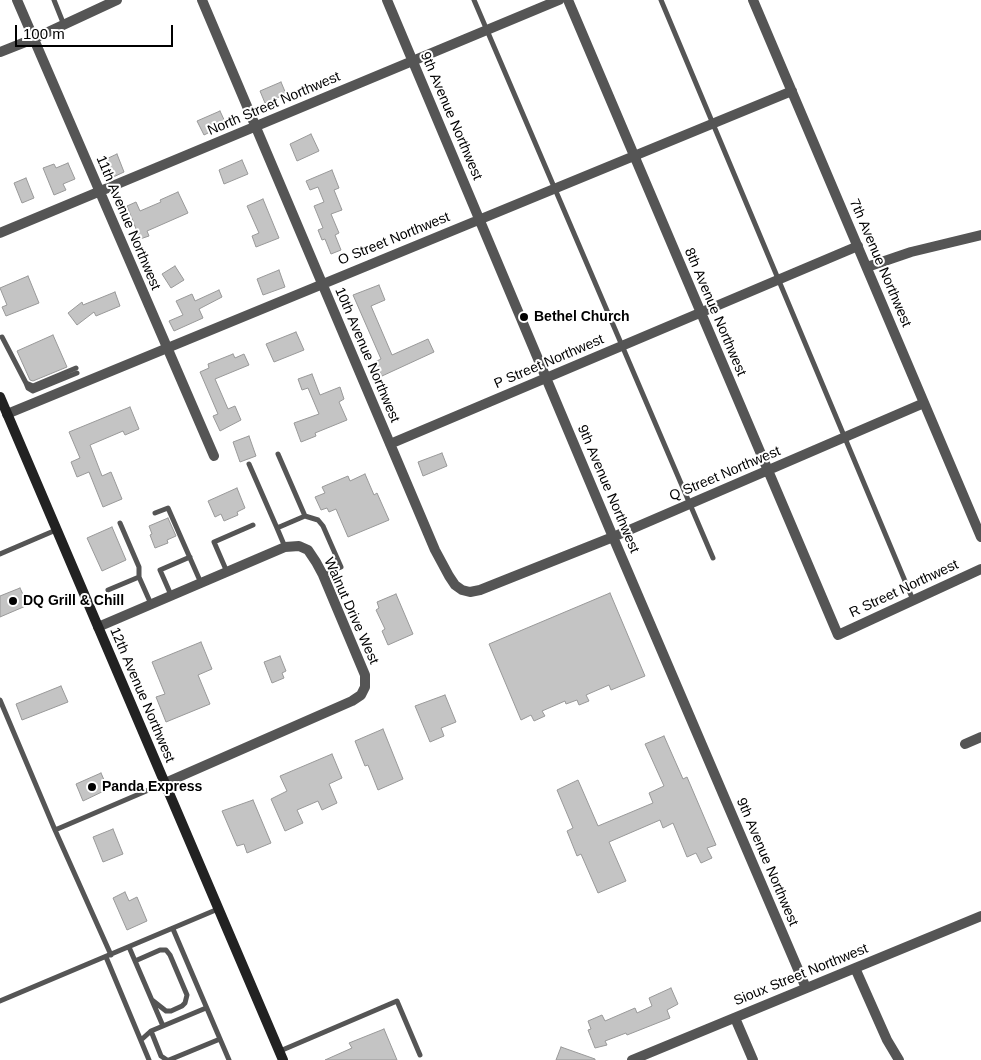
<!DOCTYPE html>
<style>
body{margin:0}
#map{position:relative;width:981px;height:1060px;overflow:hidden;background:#fff;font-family:Helvetica,sans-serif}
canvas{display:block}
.scale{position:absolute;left:15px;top:25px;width:158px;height:22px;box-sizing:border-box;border:2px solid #000;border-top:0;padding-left:6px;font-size:15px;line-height:18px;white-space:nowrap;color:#000;-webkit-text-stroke:4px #fff;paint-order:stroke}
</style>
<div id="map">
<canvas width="981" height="1060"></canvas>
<div class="scale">100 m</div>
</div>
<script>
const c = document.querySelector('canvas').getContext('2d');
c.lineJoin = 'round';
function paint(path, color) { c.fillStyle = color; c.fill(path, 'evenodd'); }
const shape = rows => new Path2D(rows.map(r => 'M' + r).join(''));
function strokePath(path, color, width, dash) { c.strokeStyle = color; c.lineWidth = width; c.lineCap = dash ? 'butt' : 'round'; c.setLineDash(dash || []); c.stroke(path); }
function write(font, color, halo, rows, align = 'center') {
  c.font = font + ' Helvetica,sans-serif'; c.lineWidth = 4; c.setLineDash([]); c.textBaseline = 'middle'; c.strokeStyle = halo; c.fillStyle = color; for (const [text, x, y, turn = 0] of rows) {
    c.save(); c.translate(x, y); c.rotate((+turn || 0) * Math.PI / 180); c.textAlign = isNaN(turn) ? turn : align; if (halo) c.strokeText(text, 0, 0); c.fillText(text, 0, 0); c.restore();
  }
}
const building = shape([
 [281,82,286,94,265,103,260,91,281,82],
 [220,111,226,124,204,135,197,121,220,111],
 [311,134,319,151,297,161,290,144,311,134],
 [117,154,124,172,111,178,104,160,117,154],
 [242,160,248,174,224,184,219,170,242,160],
 [68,163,75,179,63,184,66,190,54,195,43,168,54,164,56,168,68,163],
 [332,170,339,188,334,190,342,210,331,214,339,233,335,235,341,250,331,254,325,239,322,240,318,230,323,228,314,206,324,202,318,187,310,190,306,181,332,170],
 [26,178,34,198,22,203,14,183,26,178],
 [178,192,188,213,147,231,149,236,140,239,127,206,136,202,140,211,161,202,160,200,178,192],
 [263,199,279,238,256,247,252,236,259,233,247,206,263,199],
 [175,266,184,280,171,288,162,274,175,266],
 [279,270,285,287,263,295,257,279,279,270],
 [28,276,39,303,6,316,2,307,7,305,0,288,28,276],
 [379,285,385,300,371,306,392,355,428,339,434,352,382,376,375,362,381,359,353,295,379,285],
 [219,290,222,297,199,309,203,318,174,331,169,321,183,315,176,301,192,294,195,301,219,290],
 [115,292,120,306,96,316,94,312,77,325,68,313,82,302,83,305,115,292],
 [296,332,304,350,274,362,266,344,296,332],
 [53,335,67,367,33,381,30,380,17,351,53,335],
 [233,354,235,358,244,354,249,365,215,379,228,409,235,406,241,420,220,431,213,416,218,414,200,372,209,368,208,364,233,354],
 [312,374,320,395,340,387,344,399,339,402,347,420,315,433,316,436,301,442,294,423,319,414,308,388,302,390,298,379,312,374],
 [130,407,139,429,125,435,123,431,90,445,102,476,111,472,122,499,103,507,89,472,77,477,71,462,80,458,69,432,130,407],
 [249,436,256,456,240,462,233,442,249,436],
 [442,453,447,466,423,476,418,462,442,453],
 [365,474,374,495,377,493,389,520,348,537,336,509,329,512,327,508,321,510,315,497,325,493,322,487,348,476,350,481,365,474],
 [237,488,245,508,237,512,238,515,224,521,221,514,215,517,208,501,237,488],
 [168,518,176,536,167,540,168,543,155,548,150,535,152,534,149,526,168,518],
 [112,527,126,560,102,571,87,538,112,527],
 [20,588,28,605,0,617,0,596,20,588],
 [610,593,645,676,611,690,609,685,586,695,589,701,579,705,577,700,566,704,565,701,542,711,545,716,534,721,531,715,521,720,489,644,610,593],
 [396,594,413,634,388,645,382,631,385,629,376,610,379,608,377,602,396,594],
 [201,642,212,669,198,675,210,704,166,722,156,697,165,694,152,662,201,642],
 [280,656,286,671,282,673,284,678,272,683,264,662,280,656],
 [61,686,68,702,22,720,16,704,61,686],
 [445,695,456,722,441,728,444,736,430,742,415,706,445,695],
 [383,729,403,779,378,790,368,765,365,766,355,741,383,729],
 [664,736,683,779,687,777,716,845,707,848,712,858,701,863,696,853,687,857,673,823,663,828,660,820,609,842,626,881,598,893,581,854,577,856,567,831,573,828,557,790,578,780,598,826,653,803,649,793,664,786,645,744,664,736],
 [332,754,342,778,329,784,337,803,322,810,318,801,297,810,303,823,285,831,271,799,287,791,280,776,332,754],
 [101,773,108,789,83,801,76,784,101,773],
 [253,800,271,843,247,853,244,844,237,846,222,811,253,800],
 [113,829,123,854,103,862,93,837,113,829],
 [125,892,129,901,137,897,147,921,127,930,113,898,125,892],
 [671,988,678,1004,667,1010,670,1018,627,1035,626,1033,605,1041,607,1045,595,1048,588,1030,591,1029,588,1021,602,1015,605,1021,635,1008,637,1013,652,1006,649,998,671,988],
 [384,1029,397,1060,325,1060,352,1048,349,1043,384,1029],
 [561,1047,595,1059,595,1060,556,1060,561,1047]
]);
const service = shape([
 [54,0,64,25],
 [474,0,713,558],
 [661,0,913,600],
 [2,337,26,383,33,386,76,368],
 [26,383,28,388,33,391,77,373],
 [278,454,305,516],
 [249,464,277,528],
 [155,513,168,508,201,583],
 [120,523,139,567,139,577],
 [285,547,277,528,305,516,318,520,323,526,341,567,323,575],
 [0,554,56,530],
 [227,572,214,542,253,525],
 [108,590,139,577,151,604],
 [171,595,160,570,190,557],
 [0,700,55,830,165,783],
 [55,830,111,955],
 [173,929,229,1060],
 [129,947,163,1026],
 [106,957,149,1060],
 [135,961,160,950,166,950,170,955,187,995,185,1003,182,1006,171,1011,166,1011,152,1000],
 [0,1001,218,909],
 [151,1031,161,1056,167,1060],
 [141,1040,151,1031,206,1008],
 [280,1051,397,1001,420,1055],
 [169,1060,220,1039]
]);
const minor = shape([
 [17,0,214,456],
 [202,0,435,550,449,576,455,585,462,590,470,592,480,590,613,537,924,403],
 [387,0,613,537,806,988],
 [568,0,838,635,981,569],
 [753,0,981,537],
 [0,52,33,39,117,0],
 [0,233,559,0],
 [867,267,911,252,981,235],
 [7,414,792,91],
 [390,444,858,246],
 [98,627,285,547,299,546,308,550,316,562,323,575,365,675,365,687,361,695,352,701,165,783],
 [965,744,981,737],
 [855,968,887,1040,899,1060],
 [735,1018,753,1060],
 [632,1060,981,916]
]);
const secondary = shape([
 [0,397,283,1060]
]);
const markers = [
 [524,317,5,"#000"],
 [13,601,5,"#000"],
 [92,787,5,"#000"]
];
const streetNames = [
 ["North Street Northwest",274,104,-23],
 ["9th Avenue Northwest",451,116,67],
 ["11th Avenue Northwest",128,223,67],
 ["O Street Northwest",394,239,-22],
 ["7th Avenue Northwest",880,263,67],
 ["8th Avenue Northwest",715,312,67],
 ["10th Avenue Northwest",367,355,67],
 ["P Street Northwest",549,362,-23],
 ["Q Street Northwest",725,474,-23],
 ["9th Avenue Northwest",608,489,67],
 ["R Street Northwest",904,589,-25],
 ["Walnut Drive West",351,611,66],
 ["12th Avenue Northwest",142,695,67],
 ["9th Avenue Northwest",767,862,67],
 ["Sioux Street Northwest",801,975,-22]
];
const poiNames = [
 ["Bethel Church",534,317],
 ["DQ Grill & Chill",23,601],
 ["Panda Express",102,787]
];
paint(building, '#c4c4c4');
strokePath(building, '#999', 1);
strokePath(service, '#555', 5);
strokePath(minor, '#555', 10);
strokePath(secondary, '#222', 10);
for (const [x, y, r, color] of markers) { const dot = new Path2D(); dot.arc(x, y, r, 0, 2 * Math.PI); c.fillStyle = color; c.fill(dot); strokePath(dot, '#fff', 2); }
write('14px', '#000', '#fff', streetNames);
write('bold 14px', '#000', '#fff', poiNames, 'left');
</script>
